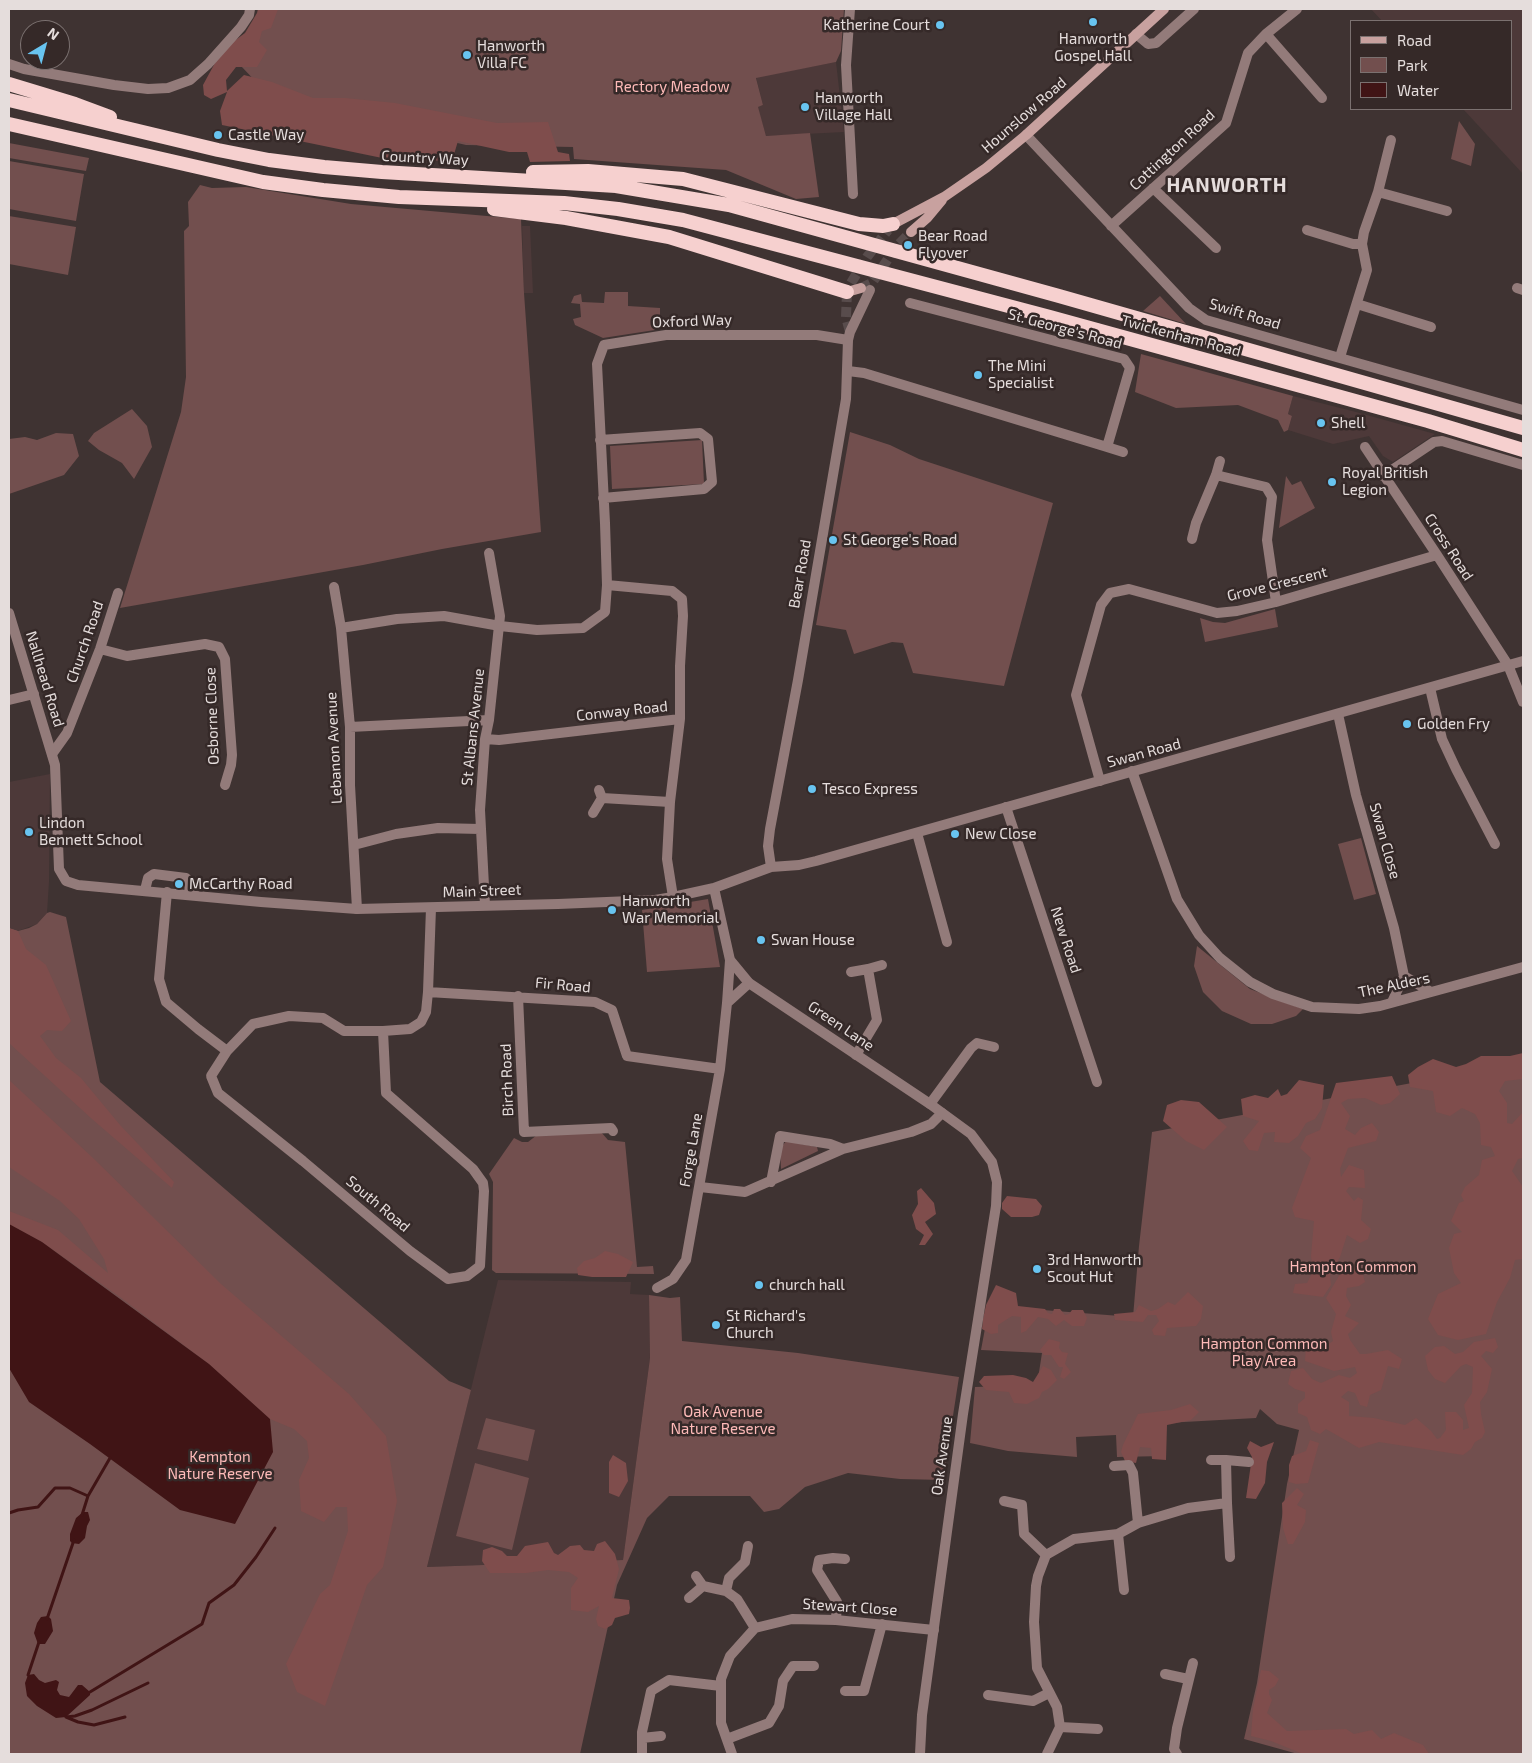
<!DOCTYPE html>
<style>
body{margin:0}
#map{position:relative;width:1532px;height:1763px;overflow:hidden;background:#3f3332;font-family:"Exo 2",sans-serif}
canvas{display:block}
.frame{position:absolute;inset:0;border:10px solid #e5dddc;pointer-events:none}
.legend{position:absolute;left:1350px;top:20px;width:162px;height:90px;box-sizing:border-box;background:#352928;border:1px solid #7b7170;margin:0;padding:6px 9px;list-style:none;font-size:15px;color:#e5dddc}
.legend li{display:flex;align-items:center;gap:10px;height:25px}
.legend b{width:25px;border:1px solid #7b7170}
.north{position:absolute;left:20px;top:20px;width:50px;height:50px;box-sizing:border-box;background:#352928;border:1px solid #7b7170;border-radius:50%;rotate:37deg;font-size:14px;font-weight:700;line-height:20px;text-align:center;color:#e5dddc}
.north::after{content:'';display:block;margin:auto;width:18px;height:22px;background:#68c4f0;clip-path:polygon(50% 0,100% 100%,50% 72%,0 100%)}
</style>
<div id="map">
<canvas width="1532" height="1763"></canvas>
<div class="frame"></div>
<ul class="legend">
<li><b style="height:6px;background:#c8a19f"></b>Road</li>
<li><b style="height:14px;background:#724f4e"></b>Park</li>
<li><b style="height:14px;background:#401415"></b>Water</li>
</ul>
<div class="north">N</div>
</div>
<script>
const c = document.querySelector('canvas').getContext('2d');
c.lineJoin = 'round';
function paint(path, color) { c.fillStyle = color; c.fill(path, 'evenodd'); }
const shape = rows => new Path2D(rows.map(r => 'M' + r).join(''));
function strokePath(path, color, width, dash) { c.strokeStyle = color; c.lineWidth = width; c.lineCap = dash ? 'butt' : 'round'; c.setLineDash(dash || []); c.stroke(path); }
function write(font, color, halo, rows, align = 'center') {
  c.font = font + ' "Exo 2",sans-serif'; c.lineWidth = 5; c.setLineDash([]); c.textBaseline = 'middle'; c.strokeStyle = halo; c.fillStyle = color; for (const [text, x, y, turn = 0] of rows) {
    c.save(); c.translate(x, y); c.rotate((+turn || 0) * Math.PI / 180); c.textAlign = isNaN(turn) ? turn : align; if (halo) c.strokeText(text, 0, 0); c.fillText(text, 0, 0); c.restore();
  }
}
const built = shape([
 [1371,9,1523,9,1523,174,1463,109,1511,109,1511,21,1382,21],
 [836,62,844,132,766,136,757,107,763,105,756,77],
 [522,226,530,226,533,293,524,293],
 [1293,396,1356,412,1435,434,1393,462,1383,456,1369,436,1333,444,1288,430,1292,416,1288,414],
 [50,774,49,882,47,913,37,924,18,931,9,928,9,782],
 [498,1280,631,1282,630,1294,649,1295,650,1358,623,1560,427,1567]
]);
const green = shape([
 [264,9,844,9,841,51,836,62,756,78,763,105,758,107,766,136,810,133,819,197,796,199,726,170,574,159,573,147,466,145,346,117,260,86,241,66],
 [1459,121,1475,144,1471,166,1451,159],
 [9,143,89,158,86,171,9,158],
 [9,161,84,174,76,221,9,209],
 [200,185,212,188,246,187,351,204,521,219,524,293,541,532,442,549,363,565,120,608,181,412,186,377,184,231,189,226,188,202],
 [9,216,76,227,68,275,9,264],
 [605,292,628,292,628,306,660,308,660,322,658,327,655,330,603,338,575,325,573,319,581,317,580,304,571,303,574,296,581,294,582,302,604,303],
 [1160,296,1186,324,1143,311],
 [1141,354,1293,396,1288,414,1292,416,1288,430,1284,432,1278,420,1238,405,1176,408,1135,392],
 [132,409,147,426,152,447,134,479,122,463,99,450,88,441,94,433],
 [850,432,890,445,919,459,1053,503,1004,686,913,673,903,643,892,642,854,654,846,630,816,625],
 [56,433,73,434,79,456,64,475,9,494,9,439,25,437,37,440],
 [702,440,704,484,612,489,610,446],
 [1286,476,1292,485,1301,481,1315,508,1279,528],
 [1275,609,1278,627,1205,642,1200,618,1213,622,1225,623],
 [1361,838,1376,894,1354,900,1338,844],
 [708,899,720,967,647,972,642,910],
 [50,912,66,917,100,1082,449,1381,471,1390,427,1567,623,1560,650,1358,649,1295,670,1298,680,1297,682,1341,798,1353,959,1377,943,1480,900,1479,848,1473,805,1487,779,1509,764,1512,750,1496,669,1496,647,1518,617,1585,580,1754,9,1754,9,928,18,931,29,928,37,924,47,913],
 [1197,946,1250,989,1303,1009,1296,1016,1272,1024,1251,1024,1222,1011,1203,992,1194,966],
 [1523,1062,1523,1754,1298,1754,1244,1739,1257,1683,1287,1484,1299,1430,1277,1424,1260,1409,1256,1418,1166,1423,1164,1456,1117,1457,1116,1435,1076,1437,1077,1457,1008,1451,970,1443,975,1387,1037,1385,1042,1353,981,1350,989,1307,1043,1310,1133,1317,1139,1246,1152,1132],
 [601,1132,608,1140,625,1142,637,1267,653,1266,654,1274,496,1273,492,1270,493,1182,489,1174,514,1138,522,1142,528,1142,537,1135],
 [786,1141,817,1147,818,1151,781,1169,780,1149],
 [486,1418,535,1430,528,1461,477,1449],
 [475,1463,529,1478,512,1550,456,1536]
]);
const forest = shape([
 [258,9,278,9,271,28,262,31,259,42,267,50,257,67,236,67,226,80,227,91,244,75,272,82,313,98,345,98,395,103,497,123,548,122,558,152,569,154,570,161,530,162,527,152,509,152,458,141,452,161,387,159,222,125,220,111,227,92,211,99,204,95,203,85,222,50,245,33,257,13],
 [9,928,18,931,26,949,46,965,71,1021,62,1031,47,1030,40,1036,56,1058,81,1078,120,1125,174,1182,172,1188,92,1119,9,1043],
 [1523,1053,1523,1079,1505,1081,1499,1091,1507,1103,1507,1123,1512,1124,1523,1112,1523,1158,1518,1159,1512,1171,1523,1187,1523,1259,1515,1260,1510,1278,1497,1302,1486,1334,1458,1340,1438,1335,1428,1319,1438,1294,1461,1283,1454,1273,1449,1248,1454,1234,1462,1232,1451,1221,1459,1203,1464,1201,1461,1195,1465,1187,1479,1175,1482,1160,1495,1156,1491,1147,1481,1145,1480,1123,1475,1114,1462,1108,1450,1116,1436,1112,1433,1091,1410,1087,1408,1075,1418,1067,1433,1059,1456,1067,1466,1064,1481,1056,1510,1056],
 [1392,1076,1400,1094,1390,1103,1381,1105,1365,1098,1348,1099,1341,1103,1350,1116,1345,1129,1355,1135,1361,1128,1372,1123,1379,1132,1376,1141,1348,1148,1340,1169,1341,1177,1349,1165,1364,1170,1365,1188,1349,1187,1346,1191,1354,1201,1358,1197,1363,1200,1361,1220,1371,1229,1368,1239,1360,1243,1347,1235,1340,1257,1330,1275,1331,1285,1323,1297,1293,1293,1295,1284,1307,1283,1313,1272,1311,1256,1314,1221,1295,1217,1292,1208,1311,1158,1300,1148,1306,1136,1320,1130,1336,1083],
 [9,1080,93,1158,221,1284,349,1394,386,1436,397,1501,383,1567,367,1585,325,1706,297,1692,286,1664,320,1594,330,1585,348,1531,347,1507,336,1507,324,1522,301,1511,299,1480,309,1458,307,1441,294,1429,270,1419,209,1364,120,1297,42,1242,9,1224,9,1211,58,1230,108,1273,104,1259,79,1219,60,1201,9,1167],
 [1299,1080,1324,1085,1322,1108,1315,1119,1306,1123,1298,1136,1289,1143,1274,1142,1275,1132,1264,1133,1258,1151,1249,1150,1243,1141,1259,1121,1243,1116,1241,1099,1255,1095,1268,1098,1278,1089,1281,1096,1287,1094],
 [1181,1100,1199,1102,1227,1127,1204,1150,1186,1141,1163,1121,1167,1105],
 [921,1188,934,1203,936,1214,925,1222,933,1234,925,1245,919,1245,924,1235,916,1229,912,1215,918,1204,917,1191],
 [1007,1196,1036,1199,1042,1206,1039,1215,1032,1217,1011,1217,1002,1209,1002,1203],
 [605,1251,618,1254,633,1262,626,1277,592,1277,578,1275,577,1268,584,1261,595,1258],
 [1352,1265,1362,1271,1365,1282,1359,1286,1347,1288,1346,1296,1351,1305,1345,1316,1359,1323,1348,1334,1350,1340,1360,1354,1366,1354,1388,1350,1402,1359,1399,1369,1388,1366,1381,1390,1370,1395,1367,1407,1360,1405,1355,1393,1348,1391,1341,1397,1349,1402,1349,1416,1374,1418,1405,1425,1416,1418,1431,1431,1437,1439,1440,1438,1446,1430,1445,1412,1456,1412,1463,1420,1463,1430,1469,1428,1464,1405,1472,1393,1473,1367,1466,1364,1461,1366,1445,1383,1435,1379,1428,1370,1425,1356,1435,1347,1444,1346,1455,1354,1463,1352,1474,1342,1495,1338,1498,1347,1493,1353,1486,1351,1481,1356,1492,1369,1487,1392,1480,1402,1481,1414,1485,1432,1482,1438,1475,1442,1471,1449,1463,1455,1379,1442,1359,1448,1326,1429,1320,1434,1311,1430,1307,1417,1298,1413,1298,1404,1305,1398,1305,1392,1295,1389,1288,1384,1291,1371,1303,1368,1312,1379,1321,1383,1339,1375,1350,1378,1357,1373,1355,1367,1334,1371,1305,1361,1306,1346,1318,1345,1324,1347,1333,1341,1331,1332,1336,1314,1326,1298,1343,1269],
 [996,1285,1016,1293,1018,1306,1045,1309,1048,1313,1052,1314,1054,1309,1060,1309,1065,1315,1069,1314,1072,1310,1083,1310,1087,1318,1084,1326,1072,1326,1064,1320,1056,1326,1048,1319,1038,1317,1026,1331,1021,1333,1021,1317,1012,1316,998,1325,998,1333,991,1334,982,1329,983,1319,986,1305],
 [1188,1292,1203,1306,1201,1319,1196,1326,1167,1328,1165,1336,1154,1335,1152,1330,1159,1321,1156,1315,1148,1315,1143,1322,1115,1320,1114,1314,1135,1312,1139,1305,1151,1311,1158,1309,1168,1302,1175,1305],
 [1049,1339,1060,1342,1059,1348,1062,1352,1068,1353,1065,1364,1071,1372,1064,1379,1060,1377,1063,1367,1059,1367,1051,1355,1044,1355,1040,1350],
 [1043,1366,1051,1370,1057,1380,1048,1389,1042,1392,1039,1398,1027,1404,1014,1403,1009,1392,986,1390,979,1382,984,1376,1013,1375,1026,1378,1033,1382],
 [1190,1404,1199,1412,1191,1420,1167,1425,1166,1460,1152,1459,1151,1448,1140,1447,1136,1463,1125,1461,1121,1452,1123,1445,1138,1414,1171,1410],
 [1310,1440,1319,1443,1308,1483,1296,1484,1289,1482,1289,1465,1292,1456,1306,1451],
 [1250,1441,1261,1447,1274,1442,1267,1462,1265,1483,1256,1499,1246,1498,1252,1457,1247,1448],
 [613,1455,626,1463,628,1481,619,1497,609,1493,609,1462],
 [1297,1488,1304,1494,1297,1505,1306,1510,1305,1522,1293,1544,1288,1544,1283,1528,1282,1503],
 [605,1541,615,1554,619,1569,612,1598,629,1600,630,1608,629,1614,615,1618,612,1625,605,1629,598,1626,596,1619,599,1606,588,1612,571,1610,571,1588,578,1578,569,1572,548,1570,526,1573,490,1573,482,1561,483,1550,492,1547,502,1551,507,1556,517,1556,525,1546,548,1542,554,1553,558,1555,570,1546,580,1545,584,1550,594,1551,597,1544],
 [1261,1670,1269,1671,1279,1679,1275,1686,1269,1690,1269,1694,1272,1700,1267,1713,1287,1731,1346,1729,1354,1734,1372,1730,1381,1739,1394,1733,1423,1745,1429,1754,1303,1754,1271,1741,1251,1736,1253,1709]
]);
const water = shape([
 [9,1224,42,1242,209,1364,270,1419,273,1452,235,1524,180,1510,90,1444,29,1402,9,1368],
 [83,1512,88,1512,90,1520,87,1526,85,1538,79,1544,72,1543,70,1541,70,1534,76,1518],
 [48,1616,51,1619,53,1631,45,1644,38,1644,34,1633,37,1623,41,1617],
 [34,1674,39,1680,45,1683,56,1680,59,1682,57,1690,60,1695,69,1697,78,1685,82,1685,90,1692,90,1695,66,1717,56,1718,37,1706,27,1696,25,1683,28,1675]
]);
const stream = shape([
 [9,1513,18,1510,38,1507,55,1488,70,1488,88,1496],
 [82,1515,88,1496,110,1458],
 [47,1619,74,1540],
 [28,1675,39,1642],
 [90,1692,202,1624,209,1603,234,1585,256,1557,275,1528],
 [66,1717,75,1716,92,1710,148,1683],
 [66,1717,78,1722,94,1725,125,1717]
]);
const tertiaryTunnel = shape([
 [851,283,867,257,888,230],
 [847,292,846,317,850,332]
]);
const secondaryTunnel = shape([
 [861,288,872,283,896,247,911,232]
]);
const minor = shape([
 [850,9,846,65,853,194],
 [1136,34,1148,44,1156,43,1194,9],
 [1266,34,1322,98],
 [1026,135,1189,308,1206,320,1523,410],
 [1153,188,1216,248],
 [1378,192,1447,211],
 [1111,226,1226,123,1248,53,1266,34,1297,9],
 [1307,230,1353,244,1362,244],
 [1517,288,1523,290],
 [1357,304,1431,327],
 [1340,357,1367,270,1362,244,1364,232,1378,192,1391,140],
 [848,371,864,373,1107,447,1130,368,1124,359,910,303],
 [600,440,700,433,708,439,712,482,704,489,603,498],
 [1107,447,1123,452],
 [1365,447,1437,555,1508,665],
 [1216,475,1266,487,1272,497,1267,540,1276,602],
 [1383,476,1434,442,1442,441,1523,465],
 [1192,539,1196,523,1216,475,1220,461],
 [607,585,672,591,682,599,683,616,680,666,680,719],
 [334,587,341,628,350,727,350,785,357,909],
 [341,628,397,619,444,616,500,626,537,630,583,628,605,612,607,585,605,523,597,364,604,345,666,335,817,335,848,340],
 [100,649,127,656,205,644,219,647,225,659,232,755,231,765,225,785],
 [1430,688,1442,739,1456,769,1495,844],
 [9,700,34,694],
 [1338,714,1356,795,1394,928,1404,976,1431,992],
 [350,727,489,720],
 [485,739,499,740,680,719,670,802,667,859,673,897],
 [52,754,67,733,100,649,118,593],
 [1132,771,1177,899,1199,935,1220,958,1250,982,1273,994,1312,1007,1359,1009,1380,1006,1523,967],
 [1100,781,1076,695,1101,605,1110,593,1129,589,1217,613,1237,611,1276,602,1437,555],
 [602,798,670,802],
 [1006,807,1097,1082],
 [593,813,602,798,599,790],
 [917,833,947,942],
 [354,845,396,834,438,828,480,829],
 [145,890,148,878,154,874,186,878,190,882,189,895],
 [167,892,159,979,166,1002,198,1029,227,1051],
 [485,905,480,810,485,739,489,720,500,616,489,553],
 [851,972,868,969],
 [428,992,595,1002,612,1010,627,1056,720,1069],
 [518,996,524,1132,611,1128,613,1131],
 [1392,1002,1404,976],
 [727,1003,749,983],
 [289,1016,323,1018,344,1031,383,1031,386,1093,473,1169,483,1183,484,1191,480,1266,467,1276,448,1279,410,1251,303,1161,218,1093,211,1076,227,1051,253,1024,289,1016],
 [383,1031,410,1029,421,1022,426,1012,428,992,431,908],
 [856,1055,877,1020,868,969,882,965],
 [930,1104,971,1048,977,1043,994,1047],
 [771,1182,780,1136,830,1144,843,1149],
 [700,1187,745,1192,843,1149,911,1132,931,1124,942,1113],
 [657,1288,673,1279,686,1260,720,1069,727,1003,730,960],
 [1211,1460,1226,1460,1227,1503],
 [1226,1460,1249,1462],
 [1114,1466,1129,1465,1133,1473,1138,1523],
 [1004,1501,1022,1505,1024,1534,1046,1555],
 [1118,1534,1124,1590],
 [696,1576,703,1586],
 [726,1591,729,1578,745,1562,748,1546],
 [689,1598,703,1586,726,1591,737,1599,755,1628],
 [836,1620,837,1602,817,1570,819,1560,833,1558,845,1559],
 [1165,1674,1188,1679],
 [845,1691,864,1691,882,1624],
 [988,1695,1033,1701,1049,1693],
 [1060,1727,1098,1729],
 [642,1738,661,1736],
 [727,1739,769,1723,779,1706,783,1681,793,1666,814,1666],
 [642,1754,642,1732,651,1691,669,1680,721,1686],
 [732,1754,721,1723,721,1679,730,1656,755,1628,792,1619,836,1620,934,1630],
 [1047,1754,1060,1727,1057,1707,1037,1668,1034,1622,1036,1586,1038,1576,1046,1555,1074,1539,1118,1534,1138,1523,1188,1508,1227,1503,1230,1557],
 [1177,1754,1174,1749,1177,1728,1193,1663]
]);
const tertiary = shape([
 [9,64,24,69,114,85,148,89,168,88,190,80,208,64,241,27,249,15,250,9],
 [9,613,55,765,59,869,66,881,78,885,261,902,357,909,558,904,655,900,673,897,714,888,771,867,799,865,816,861,1523,661],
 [1508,665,1523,702],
 [771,867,768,846,770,829,798,680,846,399,848,340,850,332,870,290],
 [714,888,730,960,749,983,930,1104,971,1134,992,1162,997,1182,996,1206,963,1414,922,1715,920,1754]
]);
const secondary = shape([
 [893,224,944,197,986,168,1026,135,1164,9],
 [911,232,927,218,942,200],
 [847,292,861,288]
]);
const trunk = shape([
 [9,84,75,104,110,117],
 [9,100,218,150,269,160,324,167,382,172,616,186,729,205,1059,296,1523,428],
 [9,124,263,182,323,190,399,197,564,203,618,209,683,220,1050,317,1428,421,1523,450],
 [533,172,588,171,683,179,859,224,883,226,893,224],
 [494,209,566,218,669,237,847,292]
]);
const markers = [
 [1093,22,5,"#68c4f0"],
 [940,25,5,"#68c4f0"],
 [467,55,5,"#68c4f0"],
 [805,107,5,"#68c4f0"],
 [218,135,5,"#68c4f0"],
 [908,245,5,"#68c4f0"],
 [978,375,5,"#68c4f0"],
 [1321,423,5,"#68c4f0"],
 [1332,482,5,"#68c4f0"],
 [833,540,5,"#68c4f0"],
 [1407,724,5,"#68c4f0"],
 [812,789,5,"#68c4f0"],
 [29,832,5,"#68c4f0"],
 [955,834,5,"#68c4f0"],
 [179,884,5,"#68c4f0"],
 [612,910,5,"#68c4f0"],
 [761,940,5,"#68c4f0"],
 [1037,1269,5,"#68c4f0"],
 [759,1285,5,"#68c4f0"],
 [716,1325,5,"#68c4f0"]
];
const poiNames = [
 ["Katherine Court",930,25,"right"],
 ["Hanworth",1093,39,"center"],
 ["Gospel Hall",1093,56,"center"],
 ["Hanworth",477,46],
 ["Villa FC",477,63],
 ["Hanworth",815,98],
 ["Village Hall",815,115],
 ["Castle Way",228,135],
 ["Bear Road",918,236],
 ["Flyover",918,253],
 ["The Mini",988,366],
 ["Specialist",988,383],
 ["Shell",1331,423],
 ["Royal British",1342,473],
 ["Legion",1342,490],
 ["St George's Road",843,540],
 ["Golden Fry",1417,724],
 ["Tesco Express",822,789],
 ["Lindon",39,823],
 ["Bennett School",39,840],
 ["New Close",965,834],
 ["McCarthy Road",189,884],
 ["Hanworth",622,901],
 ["War Memorial",622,918],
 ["Swan House",771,940],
 ["3rd Hanworth",1047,1260],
 ["Scout Hut",1047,1277],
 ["church hall",769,1285],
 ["St Richard's",726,1316],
 ["Church",726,1333]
];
const parkNames = [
 ["Rectory Meadow",672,87],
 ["Hampton Common",1353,1267],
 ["Hampton Common",1264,1344],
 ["Play Area",1264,1361],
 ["Oak Avenue",723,1412],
 ["Nature Reserve",723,1429],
 ["Kempton",220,1457],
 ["Nature Reserve",220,1474]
];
const streetNames = [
 ["Hounslow Road",1024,115,-41],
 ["Cottington Road",1172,150,-43],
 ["Country Way",425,158,3],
 ["Swift Road",1245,314,17],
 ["Oxford Way",692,321,-2],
 ["St. George's Road",1065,329,15],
 ["Twickenham Road",1181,336,15],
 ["Cross Road",1449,547,57],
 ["Bear Road",800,574,-80],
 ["Grove Crescent",1277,584,-14],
 ["Church Road",85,642,-71],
 ["Nallhead Road",45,679,73],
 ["Conway Road",622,711,-6],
 ["Osborne Close",212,716,-92],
 ["St Albans Avenue",473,727,-84],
 ["Lebanon Avenue",334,748,-93],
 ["Swan Road",1144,753,-15],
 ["Swan Close",1385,841,74],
 ["Main Street",482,891,-2],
 ["New Road",1066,940,72],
 ["Fir Road",563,985,5],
 ["The Alders",1394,985,-12],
 ["Green Lane",841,1026,34],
 ["Birch Road",507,1080,-92],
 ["Forge Lane",691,1150,-80],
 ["South Road",378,1204,40],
 ["Oak Avenue",942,1456,-82],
 ["Stewart Close",850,1607,4]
];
const districtNames = [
 ["HANWORTH",1227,185]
];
paint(built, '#4d3939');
paint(green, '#724f4e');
paint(forest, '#7f4d4c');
paint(water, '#401415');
strokePath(stream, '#401415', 3);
strokePath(tertiaryTunnel, '#584c4c', 10, [10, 5]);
strokePath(secondaryTunnel, '#584c4c', 10, [10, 5]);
strokePath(minor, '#937b7a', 10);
strokePath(tertiary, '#937b7a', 10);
strokePath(secondary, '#c8a19f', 10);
strokePath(trunk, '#f6d0cf', 14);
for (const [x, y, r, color] of markers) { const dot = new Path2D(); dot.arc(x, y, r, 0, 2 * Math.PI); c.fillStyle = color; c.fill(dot); strokePath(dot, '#352928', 2); }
write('15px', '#e5dddc', '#352928', poiNames, 'left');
write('15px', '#febab8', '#352928', parkNames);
write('15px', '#e5dddc', '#352928', streetNames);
c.letterSpacing = '1px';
write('bold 20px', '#e5dddc', '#352928', districtNames);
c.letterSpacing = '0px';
</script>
